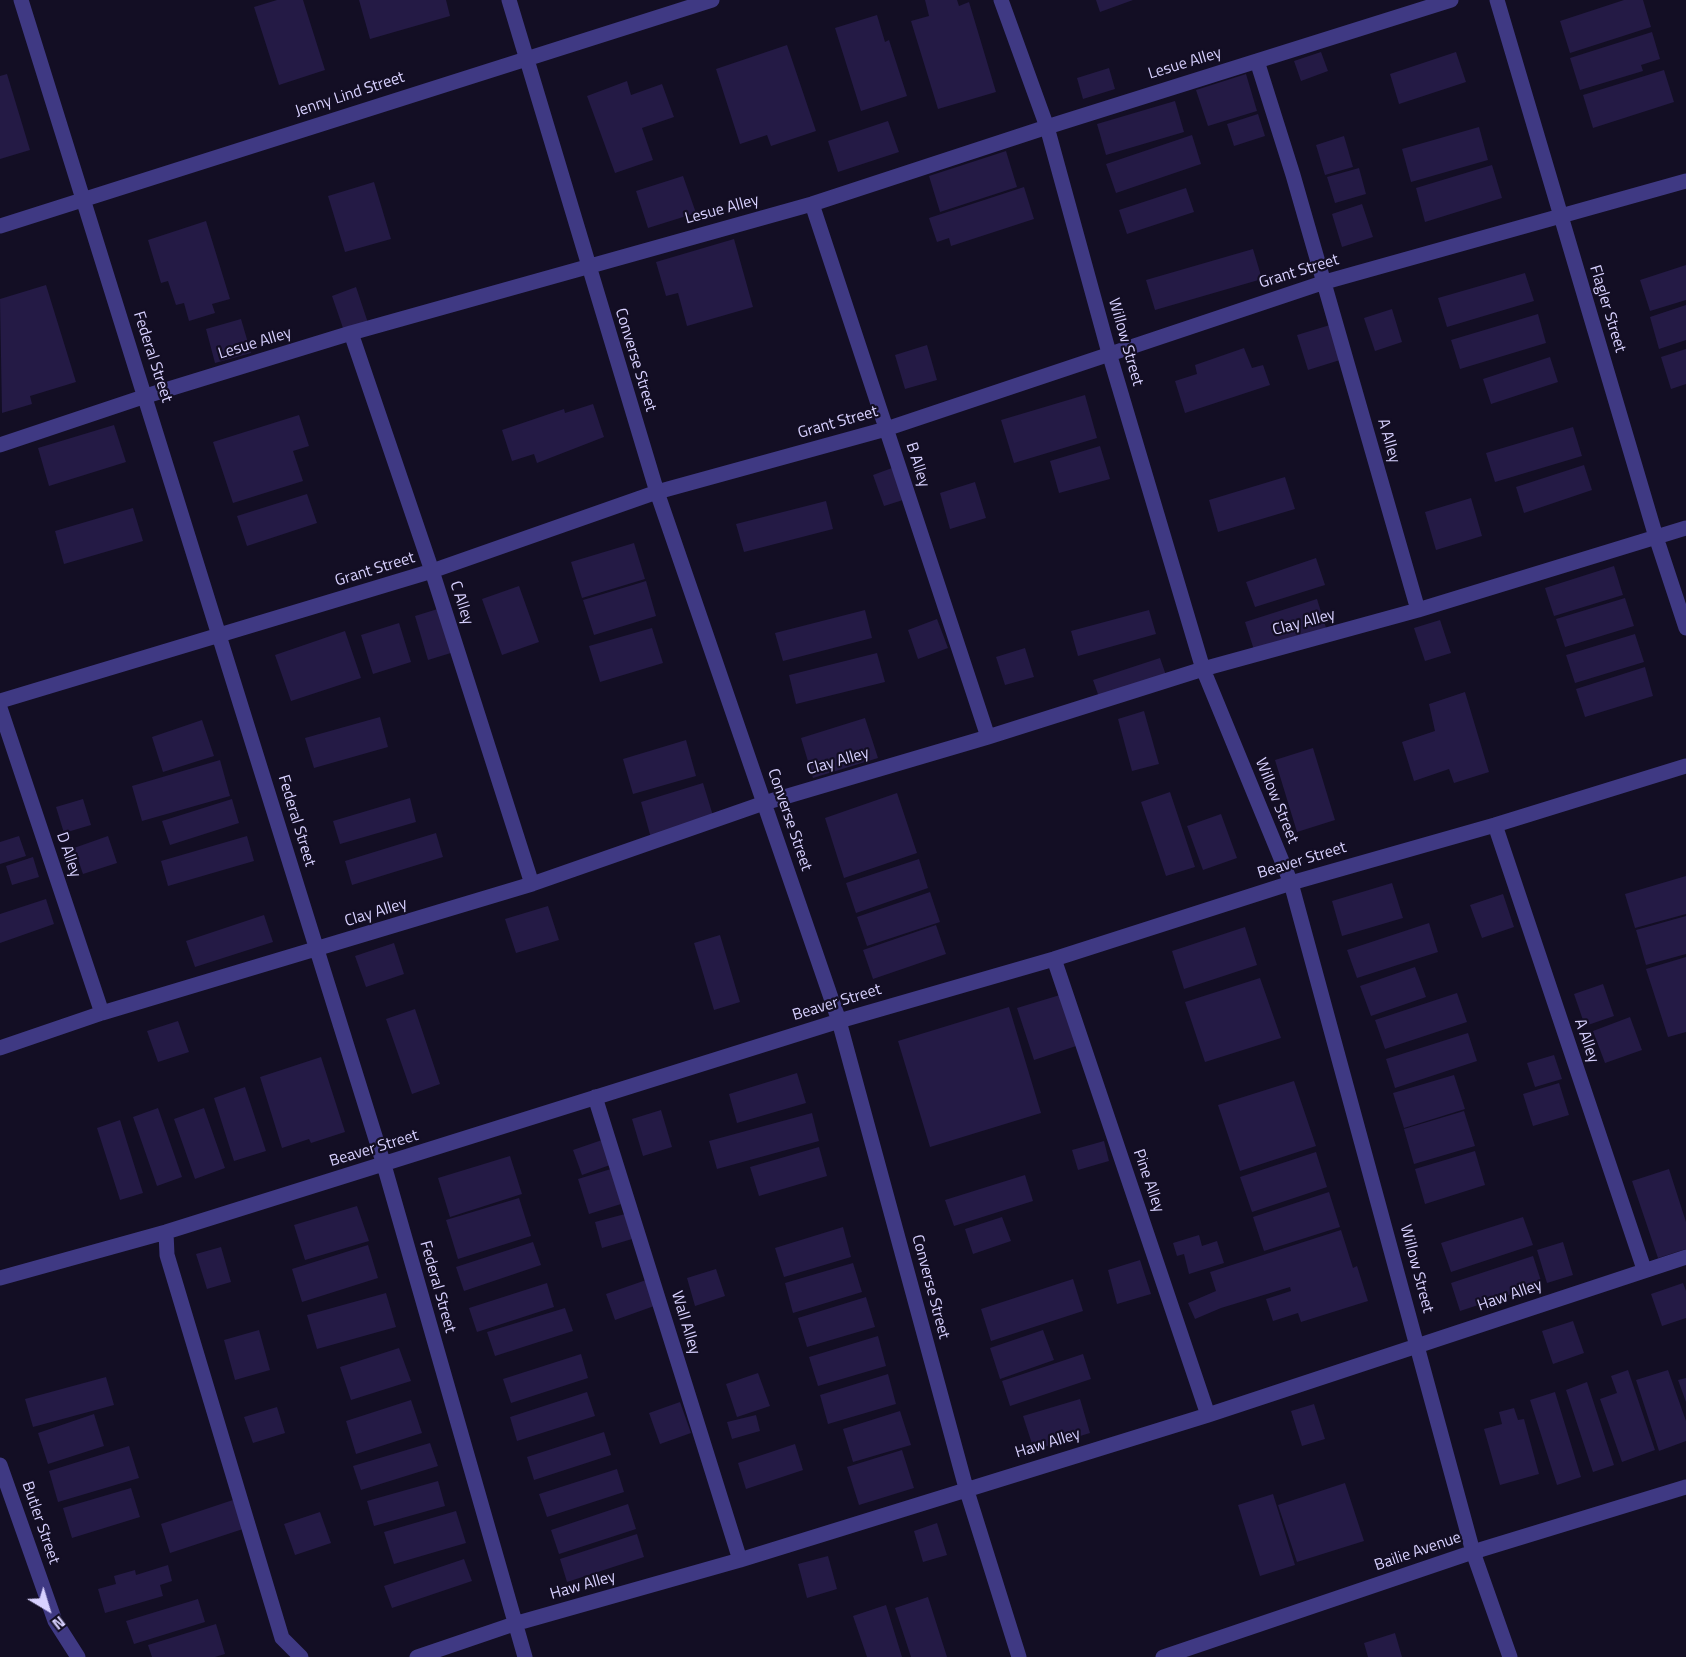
<!DOCTYPE html>
<style>
body{margin:0}
#map{position:relative;width:1686px;height:1657px;overflow:hidden;background:#130e24;font-family:"Titillium Web",sans-serif}
canvas{display:block}
.north{position:absolute;left:18px;top:1579px;width:60px;height:60px;-webkit-text-stroke:4px #130e24;paint-order:stroke;rotate:142deg;font-size:16px;font-weight:700;line-height:24px;text-align:center;color:#d8d1ff}
.north::after{content:'';display:block;margin:auto;width:21px;height:27px;background:#d8d1ff;clip-path:polygon(50% 0,100% 100%,50% 72%,0 100%)}
</style>
<div id="map">
<canvas width="1686" height="1657"></canvas>
<div class="north">N</div>
</div>
<script>
const c = document.querySelector('canvas').getContext('2d');
c.lineJoin = 'round';
function paint(path, color) { c.fillStyle = color; c.fill(path, 'evenodd'); }
const shape = rows => new Path2D(rows.map(r => 'M' + r).join(''));
function strokePath(path, color, width, dash) { c.strokeStyle = color; c.lineWidth = width; c.lineCap = dash ? 'butt' : 'round'; c.setLineDash(dash || []); c.stroke(path); }
function write(font, color, halo, rows, align = 'center') {
  c.font = font + ' "Titillium Web",sans-serif'; c.lineWidth = 4.5; c.setLineDash([]); c.textBaseline = 'middle'; c.strokeStyle = halo; c.fillStyle = color; for (const [text, x, y, turn = 0] of rows) {
    c.save(); c.translate(x, y); c.rotate((+turn || 0) * Math.PI / 180); c.textAlign = isNaN(turn) ? turn : align; if (halo) c.strokeText(text, 0, 0); c.fillText(text, 0, 0); c.restore();
  }
}
const building = shape([
 [277,0,303,0,325,70,279,85,254,7],
 [359,0,446,0,450,16,370,39],
 [925,0,957,0,959,6,969,2,996,92,938,109,911,21,929,16],
 [1096,0,1133,0,1100,12],
 [1624,0,1643,0,1651,27,1570,53,1560,21],
 [877,15,885,42,889,40,907,96,861,111,835,28],
 [1652,32,1660,59,1641,65,1643,71,1580,90,1570,58],
 [787,45,816,131,771,146,767,135,740,144,716,69],
 [1321,52,1328,71,1301,81,1294,61],
 [1456,52,1466,82,1399,104,1390,74],
 [1109,68,1115,89,1083,99,1077,78],
 [1664,70,1674,102,1593,128,1583,95],
 [7,74,30,150,0,159,0,76],
 [1246,74,1257,111,1208,126,1196,90],
 [627,81,631,95,662,84,674,117,642,128,653,160,615,173,587,96],
 [1175,101,1184,132,1106,155,1097,124],
 [1258,114,1265,136,1234,146,1227,124],
 [888,121,899,152,838,172,828,141],
 [1479,127,1488,160,1411,182,1402,149],
 [1192,135,1201,164,1116,193,1106,164],
 [1344,136,1353,167,1325,175,1316,145],
 [1006,151,1017,187,940,212,929,176],
 [1492,165,1502,198,1425,222,1416,188],
 [1359,168,1366,194,1335,203,1327,177],
 [683,176,696,213,648,228,636,191],
 [374,182,391,239,345,252,328,196],
 [1024,187,1034,219,951,246,949,238,937,242,929,218],
 [1186,188,1194,212,1127,234,1119,210],
 [1362,204,1373,237,1342,247,1332,214],
 [206,221,230,299,212,304,215,313,189,321,184,303,176,305,168,281,161,283,148,240],
 [734,239,753,307,687,326,678,293,666,296,656,262],
 [1253,249,1262,279,1155,310,1146,280],
 [1686,265,1686,300,1650,311,1640,280],
 [1525,273,1534,301,1447,327,1438,298],
 [46,285,76,382,30,396,32,404,2,413,0,299],
 [356,287,368,323,344,331,332,296],
 [1686,305,1686,340,1659,349,1650,317],
 [1392,309,1402,342,1375,351,1364,318],
 [1538,314,1546,343,1460,369,1451,340],
 [241,319,251,353,215,363,206,329],
 [1330,325,1340,360,1308,370,1297,335],
 [927,345,937,380,905,389,895,355],
 [1244,348,1252,368,1263,365,1270,385,1185,413,1175,381,1197,374,1195,365],
 [1686,349,1686,384,1671,389,1661,357],
 [1550,357,1558,382,1491,404,1483,379],
 [1085,395,1097,438,1014,463,1001,420],
 [593,404,604,437,537,463,534,454,512,461,502,430,564,409,565,413],
 [299,415,309,446,293,451,303,481,233,503,213,442],
 [114,425,126,462,49,486,38,448],
 [1573,427,1582,456,1495,482,1486,453],
 [1100,446,1110,479,1059,493,1050,461],
 [1584,465,1592,490,1524,513,1516,487],
 [892,468,903,500,884,506,873,475],
 [1285,477,1295,509,1218,532,1209,500],
 [975,482,986,518,950,529,940,493],
 [307,494,317,523,247,546,237,516],
 [1471,498,1482,536,1436,550,1425,512],
 [826,501,833,529,744,552,736,524],
 [133,508,143,541,64,564,55,531],
 [634,543,645,579,582,598,571,562],
 [1316,558,1325,585,1255,607,1246,582],
 [1614,566,1623,595,1554,616,1545,588],
 [646,581,656,616,594,635,583,600],
 [519,586,539,642,502,655,482,599],
 [1625,598,1634,626,1565,647,1556,619],
 [1317,599,1327,631,1255,653,1245,622],
 [441,608,454,652,428,660,415,616],
 [865,610,872,638,783,661,775,633],
 [1149,610,1156,634,1078,656,1071,631],
 [937,619,948,648,918,659,908,630],
 [1440,620,1451,653,1425,661,1414,628],
 [399,623,411,662,373,674,361,635],
 [652,628,663,663,600,682,589,646],
 [345,631,361,678,291,701,275,655],
 [1635,634,1644,662,1575,683,1566,655],
 [1025,648,1034,677,1005,685,996,657],
 [877,653,885,682,796,704,789,675],
 [1160,658,1167,678,1100,700,1093,680],
 [1645,667,1653,696,1585,717,1576,689],
 [1465,692,1489,772,1454,783,1449,769,1414,781,1402,742,1435,731,1429,704],
 [1144,711,1159,764,1132,771,1118,719],
 [380,717,388,747,314,768,305,738],
 [865,718,878,758,813,778,801,738],
 [202,720,214,756,163,772,152,737],
 [686,740,696,776,633,794,623,759],
 [1313,748,1335,820,1297,832,1275,760],
 [220,760,230,796,142,821,132,786],
 [703,783,714,819,651,838,641,802],
 [1170,792,1195,867,1166,876,1141,802],
 [897,793,917,853,844,878,825,818],
 [410,798,416,822,340,844,333,821],
 [83,799,91,825,64,833,56,807],
 [232,799,239,823,170,845,162,821],
 [1221,814,1237,858,1203,870,1187,826],
 [436,833,443,857,352,885,345,861],
 [19,836,26,856,0,864,0,842],
 [108,836,117,863,83,874,74,848],
 [247,836,254,861,168,886,161,861],
 [33,857,39,877,12,885,6,866],
 [919,859,928,888,856,913,846,883],
 [1686,876,1686,914,1635,928,1625,894],
 [1392,883,1403,918,1342,936,1332,901],
 [930,892,940,922,867,946,857,917],
 [1503,894,1514,927,1482,938,1470,905],
 [46,899,54,924,0,943,0,914],
 [548,906,559,940,516,953,505,919],
 [264,915,273,942,195,967,186,941],
 [1686,916,1686,954,1646,965,1636,930],
 [1429,923,1438,952,1357,978,1347,950],
 [936,925,946,954,873,979,863,950],
 [1245,927,1257,965,1184,989,1172,951],
 [720,935,740,1002,714,1010,694,943],
 [394,943,404,974,366,987,355,956],
 [1686,957,1686,1032,1668,1037,1646,969],
 [1415,967,1426,997,1371,1016,1360,986],
 [1260,978,1281,1038,1205,1062,1185,1002],
 [1603,984,1614,1016,1585,1026,1574,994],
 [1457,993,1467,1022,1385,1049,1375,1020],
 [1060,995,1076,1046,1034,1060,1017,1008],
 [1009,1007,1041,1113,930,1147,898,1041],
 [415,1009,440,1084,412,1094,386,1019],
 [1630,1017,1642,1050,1605,1063,1593,1031],
 [178,1021,189,1052,158,1062,147,1031],
 [1468,1033,1477,1061,1395,1088,1386,1059],
 [1554,1055,1562,1079,1535,1087,1527,1063],
 [321,1057,345,1132,311,1143,309,1139,282,1148,260,1077],
 [797,1073,806,1103,737,1123,729,1094],
 [1454,1075,1465,1109,1404,1128,1393,1093],
 [1294,1081,1316,1146,1240,1171,1218,1105],
 [1559,1083,1569,1115,1533,1126,1523,1094],
 [245,1087,266,1151,234,1161,214,1098],
 [158,1108,182,1177,157,1186,133,1117],
 [204,1108,225,1168,195,1179,174,1119],
 [661,1110,672,1147,643,1156,632,1119],
 [1464,1111,1475,1146,1414,1164,1404,1129],
 [812,1113,819,1141,717,1169,709,1141],
 [120,1120,143,1193,120,1200,97,1128],
 [602,1140,610,1165,582,1175,573,1150],
 [1104,1141,1109,1161,1078,1170,1072,1150],
 [819,1147,827,1176,759,1196,750,1167],
 [1475,1151,1485,1185,1425,1204,1415,1169],
 [1316,1152,1327,1187,1252,1212,1240,1177],
 [510,1156,522,1194,450,1217,438,1178],
 [611,1169,621,1204,589,1214,578,1179],
 [1669,1169,1686,1222,1686,1249,1658,1258,1632,1181],
 [1025,1175,1033,1201,954,1226,945,1200],
 [1329,1192,1340,1227,1264,1251,1253,1217],
 [519,1198,531,1236,458,1259,446,1220],
 [357,1206,369,1241,305,1260,294,1225],
 [625,1214,632,1239,602,1248,595,1222],
 [1002,1217,1011,1241,973,1254,965,1229],
 [1523,1217,1533,1245,1451,1272,1441,1243],
 [843,1227,851,1257,784,1277,775,1248],
 [1341,1230,1353,1268,1357,1266,1368,1301,1301,1322,1298,1313,1273,1321,1266,1299,1291,1291,1290,1287,1221,1308,1195,1319,1188,1303,1216,1291,1210,1272],
 [1199,1235,1202,1246,1217,1241,1224,1263,1189,1274,1184,1254,1177,1256,1173,1243],
 [533,1242,541,1265,464,1291,456,1267],
 [1563,1242,1573,1275,1547,1283,1537,1250],
 [368,1245,378,1278,302,1302,292,1269],
 [221,1247,231,1282,207,1289,196,1254],
 [1533,1256,1542,1284,1460,1311,1451,1283],
 [1140,1260,1151,1294,1117,1304,1108,1270],
 [853,1263,862,1292,793,1313,785,1283],
 [716,1269,725,1296,695,1306,687,1278],
 [649,1279,657,1305,615,1320,606,1294],
 [1073,1279,1083,1311,991,1341,981,1309],
 [547,1283,554,1307,477,1332,469,1308],
 [1683,1283,1686,1291,1686,1318,1662,1326,1651,1294],
 [386,1293,396,1327,317,1349,307,1315],
 [866,1297,875,1327,807,1347,798,1318],
 [565,1308,573,1331,495,1356,487,1332],
 [1573,1321,1584,1353,1553,1364,1542,1331],
 [259,1330,270,1370,235,1380,224,1340],
 [1043,1330,1054,1360,1000,1379,990,1348],
 [878,1336,886,1366,818,1386,809,1357],
 [399,1348,411,1381,351,1400,340,1367],
 [581,1354,588,1378,511,1403,503,1379],
 [1083,1354,1091,1379,1010,1406,1002,1381],
 [1628,1370,1655,1450,1622,1462,1600,1399,1617,1393,1611,1376],
 [1668,1370,1686,1421,1686,1441,1659,1451,1636,1380],
 [758,1373,770,1406,737,1417,726,1384],
 [888,1374,896,1404,828,1424,820,1395],
 [106,1377,114,1405,33,1427,25,1399],
 [1686,1378,1686,1402,1678,1380],
 [1587,1382,1614,1465,1593,1472,1566,1390],
 [587,1392,595,1416,517,1441,510,1417],
 [1555,1392,1581,1477,1557,1485,1530,1400],
 [1080,1399,1090,1433,1034,1450,1023,1416],
 [411,1400,422,1433,356,1454,346,1421],
 [680,1402,691,1433,660,1444,649,1413],
 [1314,1404,1325,1439,1302,1446,1291,1411],
 [277,1407,285,1433,253,1443,244,1417],
 [1514,1408,1518,1420,1524,1419,1539,1474,1500,1485,1484,1429,1502,1424,1499,1412],
 [900,1411,911,1445,853,1462,843,1429],
 [94,1414,104,1446,48,1464,38,1433],
 [756,1415,760,1431,732,1439,727,1422],
 [604,1432,611,1455,534,1480,527,1457],
 [430,1443,438,1466,361,1490,353,1466],
 [795,1444,803,1470,746,1489,738,1463],
 [129,1446,139,1478,58,1502,49,1471],
 [902,1450,914,1488,859,1505,847,1467],
 [617,1469,624,1492,547,1517,539,1494],
 [438,1481,445,1506,374,1526,367,1501],
 [1345,1483,1364,1541,1297,1562,1278,1505],
 [131,1488,140,1517,72,1538,63,1508],
 [1273,1494,1295,1565,1260,1576,1238,1505],
 [233,1500,243,1529,170,1553,161,1524],
 [628,1504,636,1529,559,1554,551,1530],
 [456,1511,466,1543,394,1564,384,1532],
 [320,1512,331,1543,295,1555,284,1524],
 [937,1523,947,1555,923,1562,914,1531],
 [637,1534,644,1557,567,1582,560,1559],
 [828,1556,837,1589,807,1598,798,1564],
 [464,1559,472,1581,392,1608,384,1586],
 [168,1565,172,1581,160,1585,163,1596,105,1613,98,1589,116,1584,114,1576,135,1570,136,1575],
 [928,1597,947,1657,911,1657,895,1608],
 [198,1599,205,1622,134,1644,126,1621],
 [886,1605,902,1657,867,1657,853,1616],
 [216,1624,225,1654,215,1657,152,1657,148,1645],
 [1395,1633,1402,1657,1368,1657,1364,1643]
]);
const minor = shape([
 [21,0,384,1165,525,1657],
 [509,0,657,492,839,1021,966,1488,1019,1657],
 [1001,0,1047,127,1109,353,1203,669,1291,883,1473,1552,1510,1657],
 [1497,0,1656,537,1686,628],
 [1257,61,1293,175,1418,610],
 [812,204,988,737],
 [0,226,712,0],
 [351,333,432,571,532,884],
 [0,445,146,396,351,333,812,204,1047,127,1451,0],
 [0,701,432,571,657,492,886,429,1325,282,1686,181],
 [0,708,102,1013],
 [1495,825,1644,1269],
 [1054,959,1208,1415],
 [0,1048,102,1013,532,884,764,803,988,737,1203,669,1418,610,1686,528],
 [595,1097,740,1560],
 [166,1232,167,1255,282,1638,301,1657],
 [0,1278,166,1232,839,1021,1054,959,1291,883,1495,825,1686,766],
 [0,1465,55,1621,78,1657],
 [417,1657,514,1624,740,1560,1208,1415,1686,1257],
 [1163,1657,1473,1552,1686,1487]
]);
const streetNames = [
 ["Lesue Alley",1185,64,-17],
 ["Jenny Lind Street",350,95,-18],
 ["Lesue Alley",722,210,-15],
 ["Grant Street",1299,272,-17],
 ["Flagler Street",1607,309,73],
 ["Willow Street",1125,342,74],
 ["Lesue Alley",255,344,-17],
 ["Federal Street",152,357,72],
 ["Converse Street",635,360,73],
 ["Grant Street",838,423,-16],
 ["A Alley",1388,441,74],
 ["B Alley",917,465,72],
 ["Grant Street",375,570,-17],
 ["C Alley",461,603,72],
 ["Clay Alley",1304,623,-15],
 ["Clay Alley",838,762,-16],
 ["Willow Street",1276,801,68],
 ["Converse Street",789,820,71],
 ["Federal Street",296,821,73],
 ["D Alley",68,855,71],
 ["Beaver Street",1302,861,-17],
 ["Clay Alley",376,913,-17],
 ["Beaver Street",837,1003,-17],
 ["A Alley",1586,1041,71],
 ["Beaver Street",374,1149,-17],
 ["Pine Alley",1148,1181,71],
 ["Willow Street",1416,1269,75],
 ["Federal Street",437,1287,74],
 ["Converse Street",930,1287,75],
 ["Haw Alley",1510,1296,-19],
 ["Wall Alley",685,1323,73],
 ["Haw Alley",1048,1444,-17],
 ["Butler Street",40,1523,71],
 ["Bailie Avenue",1418,1552,-19],
 ["Haw Alley",583,1586,-16]
];
paint(building, '#241a45');
strokePath(minor, '#3f3983', 15);
write('16px', '#d8d1ff', '#130e24', streetNames);
</script>
